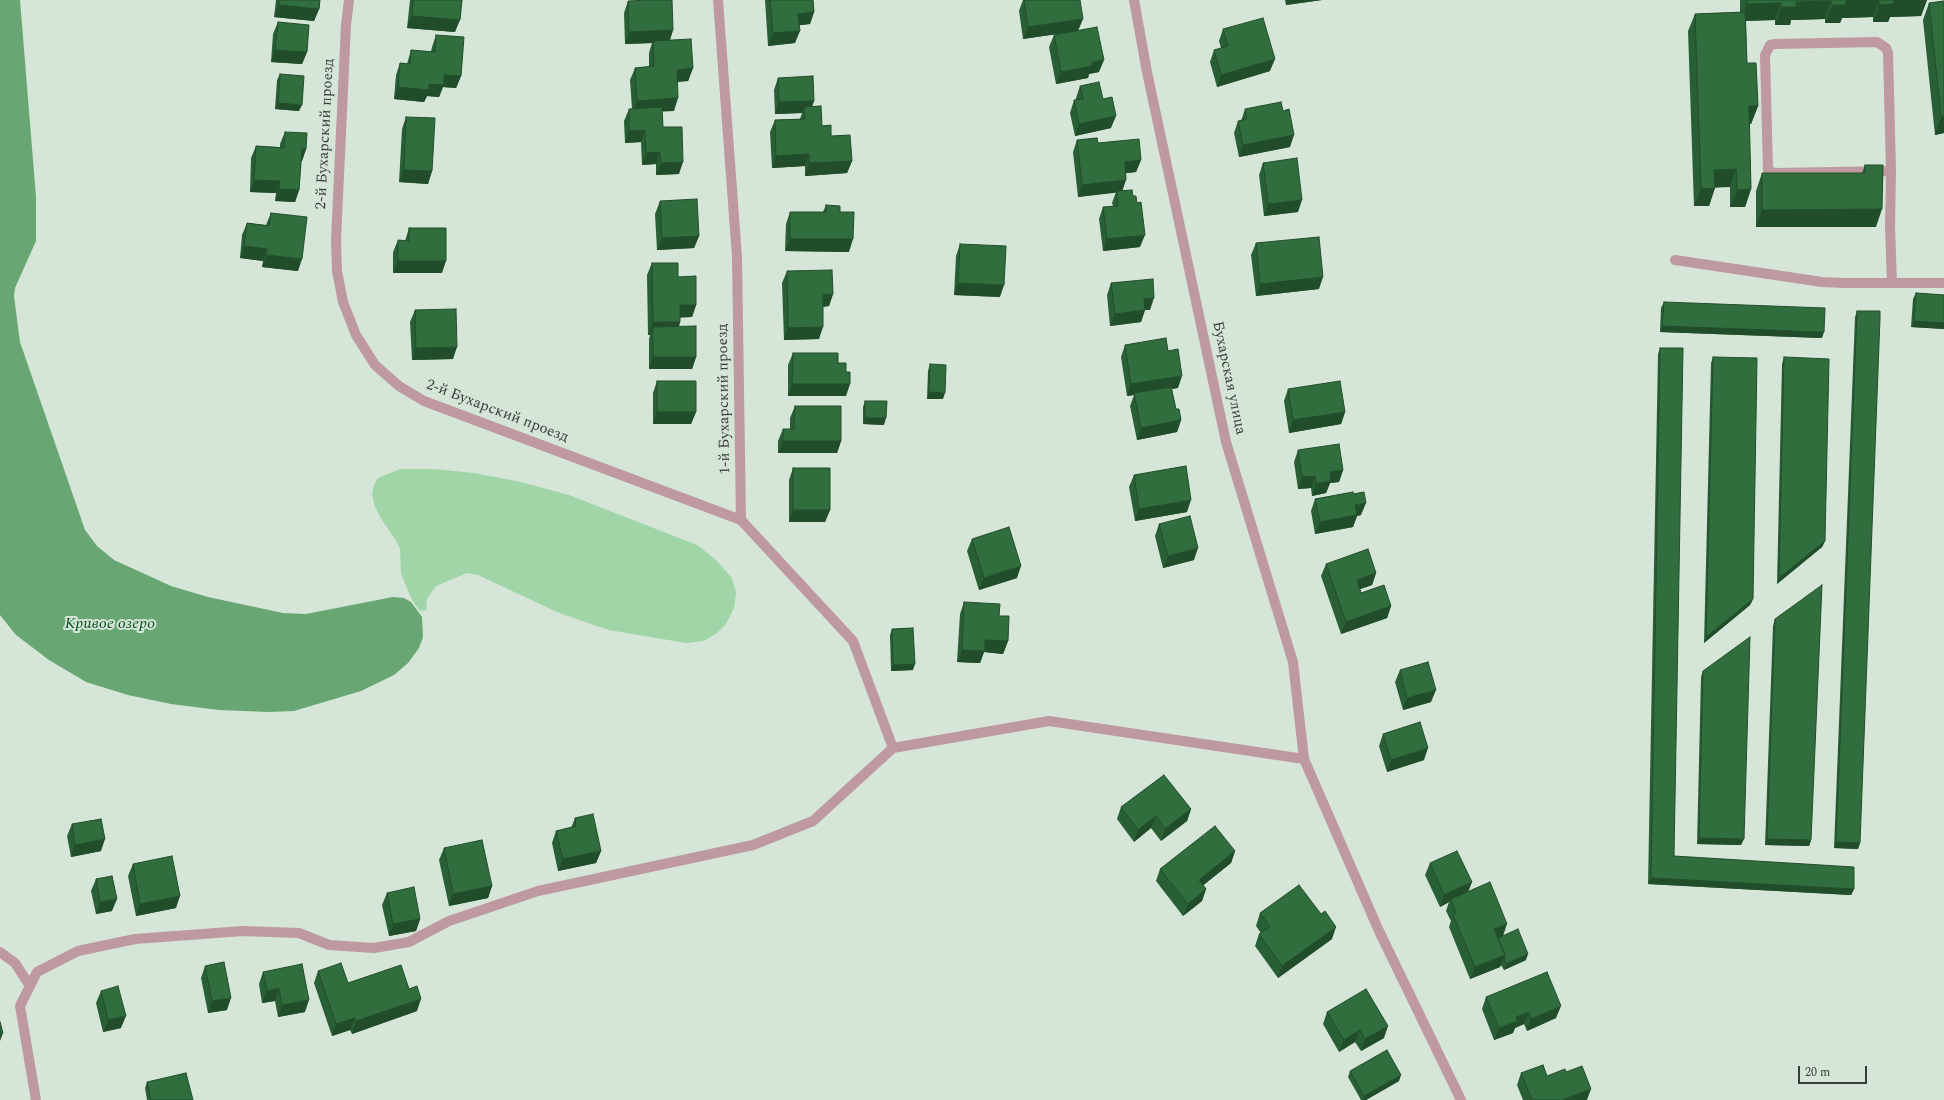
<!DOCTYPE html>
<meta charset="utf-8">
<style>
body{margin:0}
#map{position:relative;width:1944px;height:1100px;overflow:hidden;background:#d5e5d7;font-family:Spectral,serif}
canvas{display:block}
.scale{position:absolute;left:1798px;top:1066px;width:69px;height:18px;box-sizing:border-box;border:2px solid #373d38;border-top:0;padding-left:5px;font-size:12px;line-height:14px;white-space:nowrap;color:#373d38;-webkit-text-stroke:3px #d5e5d7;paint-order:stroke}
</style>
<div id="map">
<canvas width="1944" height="1100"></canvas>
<div class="scale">20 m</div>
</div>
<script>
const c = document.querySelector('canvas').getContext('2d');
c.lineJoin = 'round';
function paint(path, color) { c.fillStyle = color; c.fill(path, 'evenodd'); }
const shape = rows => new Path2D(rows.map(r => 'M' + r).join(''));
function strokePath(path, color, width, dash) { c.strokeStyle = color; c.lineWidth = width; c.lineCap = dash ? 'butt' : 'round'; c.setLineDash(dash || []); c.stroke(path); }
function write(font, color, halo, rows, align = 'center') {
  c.font = font + ' Spectral,serif'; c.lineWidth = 4; c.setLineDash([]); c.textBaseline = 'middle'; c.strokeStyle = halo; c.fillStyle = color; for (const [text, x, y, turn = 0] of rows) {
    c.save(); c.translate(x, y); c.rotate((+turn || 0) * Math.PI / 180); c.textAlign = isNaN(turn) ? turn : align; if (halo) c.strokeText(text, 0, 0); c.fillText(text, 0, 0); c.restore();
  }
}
const green = shape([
 [400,469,434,469,474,473,521,482,569,495,697,545,715,559,732,578,736,593,734,608,726,624,717,633,704,641,686,643,609,630,582,621,557,612,478,575,467,573,436,586,427,599,426,610,420,611,412,600,401,574,400,549,397,542,380,517,374,504,372,493,374,485,378,478]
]);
const water = shape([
 [0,0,20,0,36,197,36,241,15,288,14,296,20,342,85,530,97,546,114,560,171,586,208,597,283,613,306,614,393,597,404,598,411,602,422,617,423,637,419,648,408,663,394,675,361,691,294,711,269,712,219,710,171,704,128,695,86,682,49,660,16,635,0,615]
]);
const service = shape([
 [1891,171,1774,173,1768,170,1765,55,1770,45,1775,44,1877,42,1886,48,1888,53,1891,171,1890,227,1892,283],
 [1675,260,1822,282,1844,283],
 [0,952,15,963,30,986]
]);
const minor = shape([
 [349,0,346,25,336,240,337,271,343,302,356,335,375,365,399,386,424,401,741,520],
 [718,0,737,257,741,520,853,641,893,748],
 [1134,0,1147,72,1226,442,1293,662,1304,759,1379,931,1461,1100],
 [1844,283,1944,283],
 [36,1100,20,1006,37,972,78,951,135,939,243,931,299,933,329,945,374,948,409,942,449,921,538,891,753,845,813,821,893,748,1049,721,1304,759]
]);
const wall = shape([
 [276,0,320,0,319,9,314,21,274,17],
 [410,0,462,0,455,32,407,28],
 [765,0,813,0,814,12,810,24,799,25,795,43,768,46],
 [1023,0,1080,0,1078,31,1099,72,1089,74,1088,78,1056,84,1049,47,1054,35,1076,31,1023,39,1019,11],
 [1285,0,1322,0,1286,5],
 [1740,0,1927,0,1921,16,1890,17,1888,22,1873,22,1873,17,1842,18,1840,23,1825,23,1825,19,1791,20,1790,25,1775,25,1775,20,1746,21,1747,63,1758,106,1751,124,1749,124,1751,189,1745,207,1730,207,1730,187,1715,187,1709,206,1694,206,1688,31,1695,14,1740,12],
 [628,1,673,30,670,40,693,68,688,81,677,82,674,111,662,111,663,127,679,174,656,175,656,164,642,165,641,142,625,143,624,121,629,109,632,109,630,80,635,68,649,67,649,53,652,43,625,44,624,13],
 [1944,1,1944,133,1935,135,1923,20,1929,3],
 [278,22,307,52,302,64,271,62,273,34],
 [1223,29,1270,71,1217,87,1210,62,1214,50,1221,48,1219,41],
 [436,35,461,76,456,88,443,87,439,97,427,96,424,102,394,99,396,75,400,63,407,64,411,50,431,52,432,47],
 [280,74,299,111,275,109,277,80],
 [778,78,814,101,812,107,822,126,852,161,847,173,805,176,805,166,772,168,770,132,775,120,800,119,802,113,775,114,774,90],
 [1080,86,1103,99,1111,128,1075,136,1070,113,1074,100,1076,100,1076,98],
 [1245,109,1283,111,1290,147,1239,157,1234,133,1238,121,1241,121],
 [406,117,432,171,428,184,399,182,402,129],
 [285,132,306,149,302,161,301,161,299,190,295,202,275,201,276,193,250,192,251,158,256,146,280,147,280,144],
 [1077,140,1098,143,1141,160,1136,172,1126,173,1122,191,1140,247,1103,251,1099,219,1103,207,1113,206,1112,203,1116,192,1078,197,1073,152],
 [1263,163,1298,212,1264,216,1259,175],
 [1865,165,1876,227,1756,227,1756,191,1762,173,1862,173],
 [660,201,699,236,694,248,657,250,655,214],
 [826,205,849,252,785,251,786,224,790,212,823,212],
 [271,213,298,271,262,267,263,261,240,258,242,235,247,223,266,225],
 [409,228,442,273,393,273,393,252,398,240,405,241],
 [1256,243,1319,289,1256,296,1251,255],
 [960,244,1000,297,954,295,956,256],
 [652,263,678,277,696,305,692,317,680,317,680,322,679,327,696,357,692,369,649,369,649,339,650,335,648,335,647,275],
 [787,271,833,294,829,306,823,307,819,339,784,340,782,283],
 [1111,283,1150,310,1145,310,1141,322,1110,326,1107,295],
 [1916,293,1944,295,1944,329,1911,327,1913,299],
 [1664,302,1822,338,1660,332,1661,308],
 [415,310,453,359,412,360,410,322],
 [1857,311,1860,843,1858,849,1834,848,1855,317],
 [1125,345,1168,351,1178,388,1172,389,1176,409,1181,420,1177,432,1137,440,1130,406,1134,395,1127,396,1121,357],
 [1660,348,1674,856,1854,889,1851,895,1648,884,1658,354],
 [793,353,838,363,846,396,788,396,788,365],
 [1713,357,1753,599,1750,605,1704,643,1711,363],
 [1784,357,1825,541,1822,547,1777,584,1782,364],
 [930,364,943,399,927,399,928,371],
 [657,381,696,412,691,424,653,424,653,393],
 [1288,389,1345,412,1341,424,1289,433,1284,401],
 [865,401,884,425,863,424,863,407],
 [795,406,841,441,837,453,778,453,778,441,783,429,790,429,790,418],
 [1298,450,1343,470,1339,482,1330,483,1326,493,1312,496,1311,488,1298,489,1294,462],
 [793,468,830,510,825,522,789,522,789,480],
 [1134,475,1187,512,1135,521,1129,487],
 [1353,494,1361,515,1357,516,1353,527,1315,534,1311,511,1315,499],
 [1159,524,1194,560,1163,568,1155,536],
 [972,539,1017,578,979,590,967,551],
 [1326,564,1376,573,1372,585,1360,589,1361,593,1391,606,1387,618,1341,634,1321,576],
 [964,602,999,616,1008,641,1003,654,984,652,980,663,957,662,960,614],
 [1775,619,1811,840,1809,846,1765,845,1773,626],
 [892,629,913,670,891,671,890,635],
 [1400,670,1431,702,1403,710,1395,682],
 [1703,671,1741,845,1697,844,1701,677],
 [1383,734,1424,760,1387,772,1379,746],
 [1121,807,1191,809,1187,821,1161,841,1151,828,1134,842,1117,819],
 [575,818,601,851,596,863,558,871,552,843,556,831,571,828],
 [72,824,101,851,71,857,67,836],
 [444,848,492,886,488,898,449,906,439,860],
 [1235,851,1231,863,1203,885,1206,889,1202,901,1183,916,1156,881,1160,869],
 [1430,863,1472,882,1468,892,1503,936,1526,960,1504,970,1501,965,1500,967,1470,979,1449,927,1451,921,1446,911,1449,902,1440,907,1425,875],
 [133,864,176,908,136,916,128,876],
 [96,879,112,911,96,914,91,891],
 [387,893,420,919,416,931,389,936,382,905],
 [1260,913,1321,914,1332,939,1278,978,1255,946,1259,934,1261,933,1256,926],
 [205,966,227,1010,208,1013,201,978],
 [318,971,348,983,417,1011,352,1034,350,1030,332,1036,314,983],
 [263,972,305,1012,278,1017,275,1001,262,1003,259,984],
 [101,991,121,1028,103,1032,96,1003],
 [1486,997,1556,1018,1527,1031,1524,1024,1515,1028,1513,1033,1494,1040,1482,1009],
 [1327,1012,1384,1038,1361,1051,1355,1042,1339,1052,1323,1024],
 [1350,1071,1399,1081,1366,1100,1361,1100,1348,1077],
 [1566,1072,1587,1100,1523,1100,1517,1085,1521,1073,1547,1076],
 [147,1082,193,1100,147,1100,145,1088]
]);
const shadedWall = shape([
 [1287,0,1322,0,1286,5],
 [1879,0,1873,17,1842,18,1840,23,1825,23,1832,5,1846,1],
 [1894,0,1927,0,1921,16,1890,17,1888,22,1873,22,1879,5],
 [1831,1,1825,19,1791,20,1790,25,1775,25,1781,7,1796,2],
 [1781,3,1775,20,1740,21,1747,4],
 [279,5,319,9,314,21,274,17],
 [814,12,810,24,794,26,798,14],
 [412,16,460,20,455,32,407,28],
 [1083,19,1078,31,1023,39,1028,27],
 [673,30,669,42,653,41,652,43,625,44,629,32],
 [800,31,795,43,768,46,773,33],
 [275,50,307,52,302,64,271,62],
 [1275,59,1270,71,1217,87,1221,75],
 [1104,60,1099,72,1089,74,1088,78,1056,84,1061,72,1092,62],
 [693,68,688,81,672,82,677,70],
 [444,75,461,76,456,88,443,87,439,97,427,96,424,102,394,99,398,87,429,84],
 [678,98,674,111,632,113,637,101],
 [814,101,809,113,804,107,802,113,775,114,779,102],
 [278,103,302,105,299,111,275,109],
 [1749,106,1758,106,1751,124,1742,124],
 [1116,116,1111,128,1075,136,1079,124],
 [1944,116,1944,133,1935,135,1941,117],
 [645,130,641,142,625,143,629,131],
 [1294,135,1290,147,1239,157,1243,145],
 [302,149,306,149,302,161,297,161],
 [660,152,656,164,642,165,646,153],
 [809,154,805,166,772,168,776,156],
 [1141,160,1136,172,1120,174,1125,162],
 [852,161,847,173,805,176,809,163],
 [683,162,679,174,656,175,661,163],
 [1736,169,1730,187,1708,188,1714,170],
 [404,170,432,171,428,184,399,182],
 [254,180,280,181,276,193,250,192],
 [1126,180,1122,192,1078,197,1082,185],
 [1715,188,1709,206,1694,206,1701,189],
 [279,189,299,190,295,202,275,201],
 [1751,189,1745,207,1730,207,1737,190],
 [1302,200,1298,212,1264,216,1268,204],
 [1882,209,1876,227,1756,227,1762,210],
 [1145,235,1140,247,1103,251,1107,239],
 [699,236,694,248,657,250,662,238],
 [790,239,853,239,849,252,785,251],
 [244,246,267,249,263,261,240,258],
 [266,255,302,259,298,271,262,267],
 [398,261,446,261,442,273,393,273],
 [1323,277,1319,289,1256,296,1260,284],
 [958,283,1004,285,1000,297,954,295],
 [833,294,829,306,818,307,823,295],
 [1154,298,1150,310,1145,310,1141,322,1110,326,1115,314,1144,299],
 [680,305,696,305,692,317,676,318],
 [1914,321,1944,323,1944,329,1911,327],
 [653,322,680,322,676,334,653,327,650,335,648,335],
 [1662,326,1824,332,1822,338,1660,332],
 [823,327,819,339,784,340,788,328],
 [457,347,453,359,412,360,416,348],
 [653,357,696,357,692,369,649,369],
 [1182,376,1178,388,1135,394,1134,393,1134,395,1127,396,1131,384],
 [792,384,850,384,846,396,788,396],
 [929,392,945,393,943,399,927,399],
 [657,412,696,412,691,424,653,424],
 [1345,412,1341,424,1289,433,1293,420],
 [865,418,886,418,884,425,863,424],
 [1181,420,1177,432,1137,440,1141,428],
 [783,441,841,441,837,453,778,453],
 [1343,470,1339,482,1330,483,1326,493,1312,496,1316,484,1330,472],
 [1315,476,1311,488,1298,489,1302,477],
 [1191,500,1187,512,1135,521,1139,509],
 [1366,503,1361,515,1357,516,1353,527,1315,534,1320,522,1355,505],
 [793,510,830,510,825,522,789,522],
 [1825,541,1822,547,1777,584,1779,578],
 [1198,548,1194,560,1163,568,1168,556],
 [1021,566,1017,578,979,590,984,578],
 [1376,573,1372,585,1352,592,1357,580],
 [1753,599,1750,605,1704,643,1706,637],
 [1391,606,1387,618,1341,634,1346,622],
 [985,640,1008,641,1003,654,984,652,980,663,957,662,962,650],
 [915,664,913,670,891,671,893,665],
 [1436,690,1431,702,1403,710,1407,698],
 [1428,748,1424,760,1387,772,1391,760],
 [1191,809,1187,821,1161,841,1165,829],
 [1156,816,1151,828,1134,842,1138,830],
 [1699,838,1744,839,1741,845,1697,844],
 [105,839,101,851,71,857,75,845],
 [1767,839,1811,840,1809,846,1765,845],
 [1836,842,1860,843,1858,849,1834,848],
 [601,851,596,863,558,871,563,859],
 [1235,851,1231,863,1195,892,1199,880],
 [1651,878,1854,889,1851,895,1648,884],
 [1472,882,1467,894,1451,899,1449,902,1440,907,1444,895],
 [492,886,488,898,449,906,453,894],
 [1206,889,1202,901,1183,916,1188,904],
 [180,896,176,908,136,916,140,904],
 [117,899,112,911,96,914,100,902],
 [420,919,416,931,389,936,393,924],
 [1507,924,1503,936,1490,942,1494,929],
 [1336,927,1332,939,1278,978,1282,966],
 [1528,954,1526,960,1504,970,1506,964],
 [1505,955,1500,967,1470,979,1475,967],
 [279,988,275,1001,262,1003,267,991],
 [231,998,227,1010,208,1013,212,1001],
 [421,999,417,1011,352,1034,356,1021],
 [309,1000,305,1012,278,1017,282,1005],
 [1561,1006,1556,1018,1527,1031,1531,1019],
 [1529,1012,1524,1024,1515,1028,1513,1033,1494,1040,1499,1028,1516,1017],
 [126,1016,121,1028,103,1032,108,1020],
 [355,1018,350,1030,332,1036,336,1024],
 [1388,1026,1384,1038,1361,1051,1365,1039],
 [1360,1030,1355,1042,1339,1052,1344,1040],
 [3,1033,0,1041,0,1034],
 [1401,1075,1399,1081,1366,1100,1363,1100,1364,1096],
 [1591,1089,1587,1100,1562,1100]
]);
const building = shape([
 [279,0,320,0,319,9,279,5,279,0],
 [413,0,462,0,460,20,412,16,413,0],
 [649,0,672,0,673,30,629,32,628,1,649,0],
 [770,0,813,0,814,12,798,14,800,31,773,33,770,0],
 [1024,0,1080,0,1083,19,1028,27,1024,0],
 [1747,0,1867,0,1846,1,1846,5,1832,5,1831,1,1796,2,1796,7,1781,7,1781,3,1747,4,1747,0],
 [1879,0,1894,0,1894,4,1879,5,1879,0],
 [1944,1,1944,116,1941,117,1929,3,1944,1],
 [1745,12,1747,63,1756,63,1758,106,1749,106,1751,189,1737,190,1736,169,1714,170,1715,188,1701,189,1695,14,1745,12],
 [1263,18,1275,59,1221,75,1214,50,1228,46,1223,29,1263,18],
 [278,22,309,25,307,52,275,50,278,22],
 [1097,27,1104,60,1092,62,1092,66,1061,72,1054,35,1097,27],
 [436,35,464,37,461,76,444,75,444,85,429,84,429,90,398,87,400,63,410,64,411,50,435,52,436,35],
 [691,39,693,68,677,70,678,98,637,101,635,68,654,66,653,41,691,39],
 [280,74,304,76,302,105,278,103,280,74],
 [813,76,814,101,779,102,778,78,813,76],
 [1099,82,1103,99,1112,97,1116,116,1079,124,1074,100,1083,99,1080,86,1099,82],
 [1281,102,1283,111,1289,109,1294,135,1243,145,1238,121,1247,119,1245,109,1281,102],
 [821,106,822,126,831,125,831,136,850,135,852,161,809,163,809,154,776,156,775,120,805,119,804,107,821,106],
 [662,107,663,127,682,127,683,162,661,163,660,152,646,153,645,130,629,131,629,109,662,107],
 [406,117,435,118,432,171,404,170,406,117],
 [285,132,307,133,306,149,302,149,299,190,279,189,280,181,254,180,256,146,284,148,285,132],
 [1097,138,1098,143,1139,139,1141,160,1125,162,1126,180,1082,185,1077,140,1097,138],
 [1297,158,1302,200,1268,204,1263,163,1297,158],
 [1865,165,1883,165,1882,209,1762,210,1762,173,1865,173,1865,165],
 [1132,190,1133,196,1136,196,1137,203,1141,202,1145,235,1107,239,1103,207,1118,206,1117,191,1132,190],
 [697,199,699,236,662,238,660,201,697,199],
 [826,205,840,206,840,212,854,212,853,239,790,239,790,212,826,212,826,205],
 [271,213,307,217,302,259,266,255,267,249,244,246,247,223,269,226,271,213],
 [409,228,446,228,446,261,398,261,398,240,409,241,409,228],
 [1319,237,1323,277,1260,284,1256,243,1319,237],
 [960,244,1006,246,1004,285,958,283,960,244],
 [652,263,678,263,678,277,696,276,696,305,680,305,680,322,653,322,652,263],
 [832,270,833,294,823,295,823,327,788,328,787,271,832,270],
 [1153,279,1154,298,1144,299,1145,310,1115,314,1111,283,1153,279],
 [1916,293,1944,295,1944,323,1914,321,1916,293],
 [1664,302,1825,308,1824,332,1662,326,1664,302],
 [456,309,457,347,416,348,415,310,456,309],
 [1857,311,1880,311,1880,318,1860,843,1836,842,1857,311],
 [696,326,696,357,653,357,653,327,696,326],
 [1166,338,1168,351,1178,349,1182,376,1131,384,1125,345,1166,338],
 [1660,348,1683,348,1674,856,1854,867,1854,889,1651,878,1660,348],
 [793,353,838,353,838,363,846,363,846,372,850,372,850,384,792,384,793,353],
 [1713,357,1757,358,1753,599,1706,637,1713,357],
 [1784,357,1829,359,1825,541,1779,578,1784,357],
 [930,364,946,365,945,393,929,392,930,364],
 [657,381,696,381,696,412,657,412,657,381],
 [1340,381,1345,412,1293,420,1288,389,1340,381],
 [1171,387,1176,409,1179,409,1181,420,1141,428,1134,393,1171,387],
 [865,401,887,401,886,418,865,418,865,401],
 [795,406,841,406,841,441,783,441,783,429,794,429,795,406],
 [1339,444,1343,470,1330,472,1331,481,1316,484,1315,476,1302,477,1298,450,1339,444],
 [1186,466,1191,500,1139,509,1134,475,1186,466],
 [793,468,830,468,830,510,793,510,793,468],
 [1353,492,1353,494,1364,492,1366,503,1355,505,1357,515,1320,522,1315,499,1353,492],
 [1190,516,1198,548,1168,556,1159,524,1190,516],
 [1009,527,1021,566,984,578,972,539,1009,527],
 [1368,549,1376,573,1357,580,1361,593,1384,585,1391,606,1346,622,1326,564,1368,549],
 [1822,585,1811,840,1767,839,1775,619,1822,585],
 [964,602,1000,604,999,616,1009,616,1008,641,985,640,985,651,962,650,964,602],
 [913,628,915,664,893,665,892,629,913,628],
 [1750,637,1744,839,1699,838,1703,671,1750,637],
 [1428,662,1436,690,1407,698,1400,670,1428,662],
 [1420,722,1428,748,1391,760,1383,734,1420,722],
 [1164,775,1191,809,1165,829,1156,816,1138,830,1121,807,1164,775],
 [593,814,601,851,563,859,556,831,576,826,575,818,593,814],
 [101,819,105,839,75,845,72,824,101,819],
 [1215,826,1235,851,1199,880,1206,889,1188,904,1160,869,1215,826],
 [482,840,492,886,453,894,444,848,482,840],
 [1457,851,1472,882,1444,895,1430,863,1457,851],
 [172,856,180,896,140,904,133,864,172,856],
 [112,876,117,899,100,902,96,879,112,876],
 [1490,882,1507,924,1494,929,1505,955,1475,967,1453,915,1456,913,1451,899,1490,882],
 [1299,885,1321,914,1325,911,1336,927,1282,966,1259,934,1270,927,1260,913,1299,885],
 [414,887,420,919,393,924,387,893,414,887],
 [1518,929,1528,954,1506,964,1504,958,1505,955,1498,938,1518,929],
 [224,962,231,998,212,1001,205,966,224,962],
 [341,963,348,983,401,965,409,989,417,986,421,999,356,1021,355,1018,336,1024,318,971,341,963],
 [302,964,309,1000,282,1005,279,988,267,991,263,972,302,964],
 [1547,972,1561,1006,1531,1019,1529,1012,1516,1017,1518,1021,1499,1028,1486,997,1547,972],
 [118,986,126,1016,108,1020,101,991,118,986],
 [1366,989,1388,1026,1365,1039,1360,1030,1344,1040,1327,1012,1366,989],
 [0,1022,3,1033,0,1034,0,1022],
 [1387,1050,1401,1075,1364,1096,1350,1071,1387,1050],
 [1543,1065,1547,1076,1565,1069,1566,1072,1582,1066,1591,1089,1562,1100,1532,1100,1521,1073,1543,1065],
 [186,1073,193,1100,151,1100,147,1082,186,1073]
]);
const streetNames = [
 ["2-й Бухарский проезд",326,134,-87],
 ["Бухарская улица",1228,378,78],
 ["1-й Бухарский проезд",725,399,-91],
 ["2-й Бухарский проезд",497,412,21]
];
const waterNames = [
 ["Кривое озеро",110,625]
];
paint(green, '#a0d5a8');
paint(water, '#68a773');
strokePath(service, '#be999f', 10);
strokePath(minor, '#be999f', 10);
paint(wall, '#295f35');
paint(shadedWall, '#224d2b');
paint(building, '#306e3e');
strokePath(building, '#224d2b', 1);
write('15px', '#373d38', '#d5e5d7', streetNames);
write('italic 16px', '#034f1e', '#d5e5d7', waterNames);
</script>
